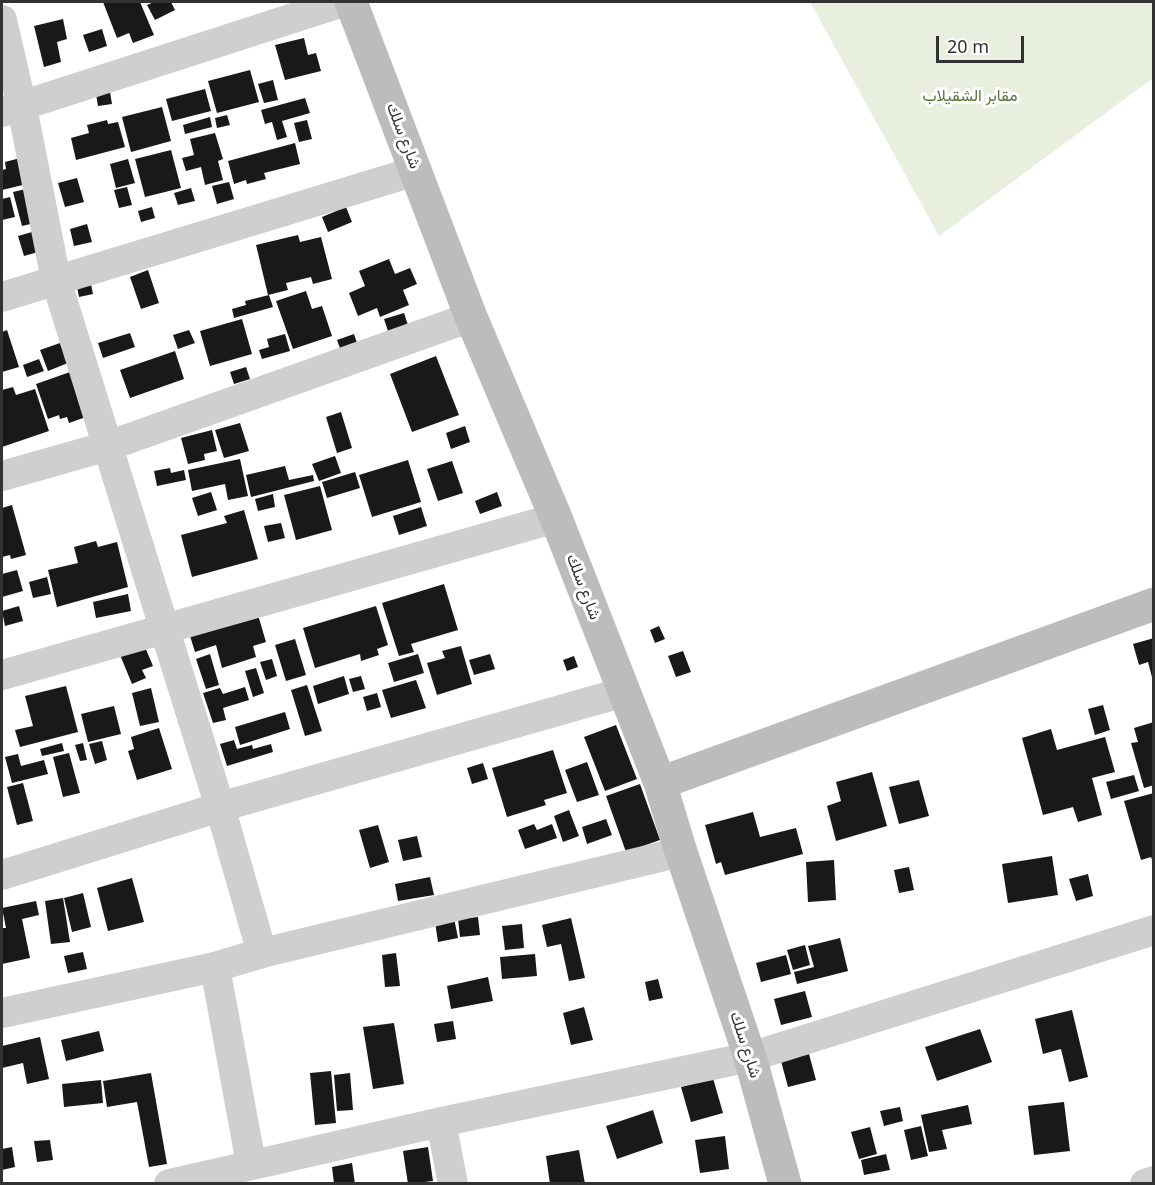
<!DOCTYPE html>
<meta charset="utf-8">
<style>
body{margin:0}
#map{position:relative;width:1155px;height:1185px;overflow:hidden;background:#fff;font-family:"Noto Sans",sans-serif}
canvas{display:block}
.frame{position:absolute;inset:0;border:3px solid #323232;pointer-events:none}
.scale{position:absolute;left:936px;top:36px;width:88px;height:27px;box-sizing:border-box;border:3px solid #323232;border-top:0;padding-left:8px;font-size:18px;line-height:21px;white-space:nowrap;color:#323232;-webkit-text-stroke:4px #fff;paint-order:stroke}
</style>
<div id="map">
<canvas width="1155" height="1185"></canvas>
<div class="frame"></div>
<div class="scale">20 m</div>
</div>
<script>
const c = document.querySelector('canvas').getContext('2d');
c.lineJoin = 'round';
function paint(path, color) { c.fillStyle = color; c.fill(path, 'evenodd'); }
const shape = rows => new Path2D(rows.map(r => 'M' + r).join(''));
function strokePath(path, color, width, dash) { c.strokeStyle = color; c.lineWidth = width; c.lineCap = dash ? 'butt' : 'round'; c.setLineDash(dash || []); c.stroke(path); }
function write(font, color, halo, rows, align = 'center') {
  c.font = font + ' "Noto Sans",Vazirmatn,sans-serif'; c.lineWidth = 6; c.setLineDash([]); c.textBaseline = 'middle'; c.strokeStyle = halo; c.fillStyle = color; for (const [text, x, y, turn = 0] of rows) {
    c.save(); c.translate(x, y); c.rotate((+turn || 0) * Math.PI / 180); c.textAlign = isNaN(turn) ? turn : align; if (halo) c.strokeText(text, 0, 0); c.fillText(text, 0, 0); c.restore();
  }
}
const green = shape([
 [810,2,1153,2,1153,78,939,236]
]);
const building = shape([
 [103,2,140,2,154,35,133,43,129,33,117,38],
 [154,2,171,2,175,10,155,20,147,5],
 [63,19,67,39,57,42,61,62,44,67,34,26],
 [102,29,107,46,89,52,83,35],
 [304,38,308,55,316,53,321,71,285,80,275,45],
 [250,70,259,102,217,113,208,81],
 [273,80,278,100,264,103,258,84],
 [205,89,211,111,172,121,166,99],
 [110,92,112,104,98,106,96,94],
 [305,98,310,113,282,121,287,137,277,140,272,122,265,124,261,110],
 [162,107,171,141,131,152,122,117],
 [227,115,230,125,217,128,215,118],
 [210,117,212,127,185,134,183,125],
 [107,120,108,124,118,122,125,147,76,160,71,138,89,133,87,125],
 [307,120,312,139,299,142,294,123],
 [215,133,223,159,218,161,223,180,205,185,201,167,186,171,182,158,194,155,190,139],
 [295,143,300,164,264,173,266,179,247,184,246,180,234,184,228,161],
 [171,150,181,188,145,197,135,159],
 [24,157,31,183,2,190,2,170,6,169,5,162],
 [128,159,135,183,116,188,110,164],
 [77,178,84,202,65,207,58,183],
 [229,182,234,199,217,204,212,186],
 [127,187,132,205,119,208,114,190],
 [30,188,39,222,22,226,13,192],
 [191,188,195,201,178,205,174,193],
 [10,197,15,217,2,220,2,199],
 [152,207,155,218,141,222,138,211],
 [346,207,352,222,328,232,322,217],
 [87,224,92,242,74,246,70,229],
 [39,230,45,250,24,256,18,236],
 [298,235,300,242,321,237,332,279,313,284,311,277,286,283,288,290,268,295,256,245],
 [389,259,395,274,410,268,417,284,403,290,409,305,380,317,377,308,358,316,349,293,365,286,359,271],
 [148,270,159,303,141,309,130,277],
 [91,284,93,294,79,297,77,287],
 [306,291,312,309,322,306,332,336,293,349,276,301],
 [269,295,273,307,234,318,232,309,246,305,245,301],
 [404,313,409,328,389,334,384,319],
 [242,319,252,354,210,366,200,331],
 [7,330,19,367,2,372,2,332],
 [189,330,195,343,178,349,173,335],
 [130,333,135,347,103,358,98,343],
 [285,334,290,351,262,359,259,350,269,347,267,339],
 [354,334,358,346,341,351,337,340],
 [60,343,68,363,48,371,40,350],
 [175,351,184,379,130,398,120,370],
 [436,356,459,415,412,432,390,374],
 [39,359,44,371,27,377,23,365],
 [246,367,250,379,234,384,230,372],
 [70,372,86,417,69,423,67,417,60,419,59,415,48,419,36,384],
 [13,387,16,395,35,389,49,431,2,447,2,390],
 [341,412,352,448,337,453,326,417],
 [240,423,249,451,224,458,215,430],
 [465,426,470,442,451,449,446,433],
 [212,430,217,451,204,454,205,460,188,464,181,438],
 [335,456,341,473,319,481,312,464],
 [240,459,248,496,228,500,225,484,192,491,188,470],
 [408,460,421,502,372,517,359,475],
 [452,461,463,493,438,501,427,469],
 [285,466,289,480,313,475,314,481,251,497,246,475],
 [170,468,171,473,184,470,186,480,157,486,154,471],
 [355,472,360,488,327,498,322,482],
 [320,486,332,530,296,540,284,495],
 [211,492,217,510,198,516,192,498],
 [497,492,502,506,480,514,475,501],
 [273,494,275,507,258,511,255,499],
 [12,505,26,555,11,559,10,555,2,557,2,508],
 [421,507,427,526,399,535,393,516],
 [244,510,258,559,192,577,181,535,227,523,224,516],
 [281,523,285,538,268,542,264,526],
 [96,541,98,547,117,542,128,587,57,607,48,570,78,563,74,547],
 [17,570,23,591,2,597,2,574],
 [47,577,51,594,33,598,29,582],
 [444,584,458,630,411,644,414,652,399,656,382,603],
 [128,594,131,611,96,618,93,602],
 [19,606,23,621,5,626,2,611],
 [376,606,388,645,377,649,379,655,361,661,360,654,315,668,303,628],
 [258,615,266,642,253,646,256,657,222,668,216,645,195,652,190,636],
 [659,626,665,639,655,643,650,630],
 [1154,638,1154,681,1153,681,1148,662,1139,665,1133,644],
 [295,639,306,675,286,681,275,645],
 [142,640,153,666,142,670,146,678,132,684,118,650],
 [461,646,472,684,437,695,427,663,445,658,442,651],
 [683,651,691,672,676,677,668,656],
 [210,654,219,685,206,689,196,659],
 [418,654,424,673,394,682,388,663],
 [490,654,495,669,474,675,469,660],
 [574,656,578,667,567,671,563,660],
 [272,659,277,676,266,680,260,662],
 [256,668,264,693,253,697,245,671],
 [344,676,349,694,318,704,313,686],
 [361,676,365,689,353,692,349,679],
 [416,680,426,708,391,718,382,690],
 [307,685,322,731,305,736,291,690],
 [66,686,78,732,20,747,15,730,33,726,25,696],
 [245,687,249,700,223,708,226,720,213,723,203,693,220,688,223,694],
 [151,688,159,722,140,726,132,693],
 [377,693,381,707,367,711,363,697],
 [1103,705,1110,730,1095,735,1088,709],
 [114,706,121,734,88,742,81,714],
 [285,712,290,729,240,745,235,727],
 [1154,722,1154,785,1144,788,1131,743,1138,742,1134,728],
 [616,725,637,779,605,791,584,737],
 [159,728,172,769,137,780,128,751,134,749,131,737],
 [1051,729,1057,750,1105,737,1115,772,1092,778,1102,815,1078,822,1073,807,1043,815,1022,738],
 [234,740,237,749,252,745,253,749,271,744,273,752,227,766,220,744],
 [102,741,107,760,95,764,89,744],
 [62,743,64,751,42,756,40,749],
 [83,743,87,760,80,761,75,745],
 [553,750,567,793,544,800,546,805,507,817,492,768],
 [69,753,80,793,63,797,53,757],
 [18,754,21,766,44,760,48,774,12,783,5,757],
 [587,762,599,795,577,802,565,770],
 [483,763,488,779,472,784,467,768],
 [872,772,887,826,836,841,827,806,841,801,836,782],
 [1134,775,1139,791,1111,799,1106,782],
 [919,780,929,816,899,824,889,787],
 [23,783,33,821,17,825,7,787],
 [640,784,660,840,626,852,606,796],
 [1154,793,1154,862,1153,862,1151,857,1141,860,1124,801],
 [569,810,579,836,563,842,554,816],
 [753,812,760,837,796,828,803,854,725,875,721,862,716,864,705,825],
 [606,819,612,835,587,844,582,827],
 [534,824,537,830,552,824,557,838,525,849,518,830],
 [378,825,389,862,370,868,359,830],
 [417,836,422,857,403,861,398,840],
 [1052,856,1058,895,1008,903,1002,864],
 [834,860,836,900,808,902,806,862],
 [909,867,914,890,899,893,894,870],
 [1088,874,1093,896,1076,901,1069,879],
 [430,877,434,895,398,901,395,884],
 [132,878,144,922,108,931,97,888],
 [83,893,91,927,72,932,64,898],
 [63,898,70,942,51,944,45,901],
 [36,901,39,915,22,919,30,958,2,964,2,928,6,928,2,908],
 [478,917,480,935,460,937,458,919],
 [454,918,458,938,438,942,435,922],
 [571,918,585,978,569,981,561,944,547,947,542,925],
 [522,924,524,948,505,950,502,926],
 [840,938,848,971,797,984,794,972,814,967,808,946],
 [805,945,810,965,793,970,787,950],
 [83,952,87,969,68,973,64,956],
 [396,953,400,986,385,987,382,955],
 [535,954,537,976,502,979,500,957],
 [786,955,791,974,761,982,756,963],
 [488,977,493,1001,451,1009,447,986],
 [658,979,663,998,649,1001,645,982],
 [805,991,812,1017,781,1025,774,999],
 [584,1007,593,1040,571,1045,563,1013],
 [1072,1010,1088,1077,1069,1082,1061,1049,1043,1054,1035,1019],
 [453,1021,456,1039,437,1042,434,1024],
 [394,1023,404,1084,373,1089,363,1027],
 [980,1029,992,1062,937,1081,925,1047],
 [99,1031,104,1051,66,1061,61,1040],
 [40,1037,49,1079,27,1084,23,1063,2,1068,2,1046],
 [809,1054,816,1080,788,1087,781,1061],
 [331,1071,336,1123,315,1125,310,1073],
 [151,1073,167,1164,149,1167,137,1102,107,1107,103,1081],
 [350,1073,353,1110,337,1111,334,1075],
 [713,1078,723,1113,691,1122,681,1087],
 [101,1080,103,1103,64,1107,62,1084],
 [1064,1102,1070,1151,1034,1155,1028,1106],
 [968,1105,972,1124,942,1130,947,1149,929,1152,921,1115],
 [900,1107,903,1121,884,1126,880,1111],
 [653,1110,663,1143,617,1159,606,1126],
 [921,1126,928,1156,911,1160,904,1130],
 [870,1127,877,1154,859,1159,851,1132],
 [725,1136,729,1169,700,1173,695,1140],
 [50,1140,53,1160,37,1162,34,1141],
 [12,1147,15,1167,2,1170,2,1149],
 [428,1147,433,1181,408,1184,403,1151],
 [579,1150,585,1184,550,1184,546,1156],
 [886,1154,890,1170,864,1175,861,1160],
 [352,1163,355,1184,334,1184,332,1167]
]);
const street = shape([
 [2,20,22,107,56,280,220,807,262,953],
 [2,112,343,2],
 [2,297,416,171],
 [2,476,108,446,471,317],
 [2,675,556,518],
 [2,875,220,807,624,692],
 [215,967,251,1164],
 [2,1013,215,967,262,953,681,852],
 [441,1122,453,1184],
 [169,1184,441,1122,750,1057,1154,930],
 [1145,1184,1154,1181]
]);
const secondary = shape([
 [351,2,471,317,556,518,660,783,681,852,750,1057,785,1184],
 [660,783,1154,604]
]);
const parkNames = [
 ["مقابر الشقيلاب",970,96]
];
const streetNames = [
 ["شارع سلك",403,136,69],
 ["شارع سلك",583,587,69],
 ["شارع سلك",745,1045,72]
];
paint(green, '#e9efdf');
paint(building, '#191919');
strokePath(street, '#cfcfcf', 30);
strokePath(secondary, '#bcbcbc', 33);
write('16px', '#59723a', '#fff', parkNames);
write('16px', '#323232', '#fff', streetNames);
</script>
